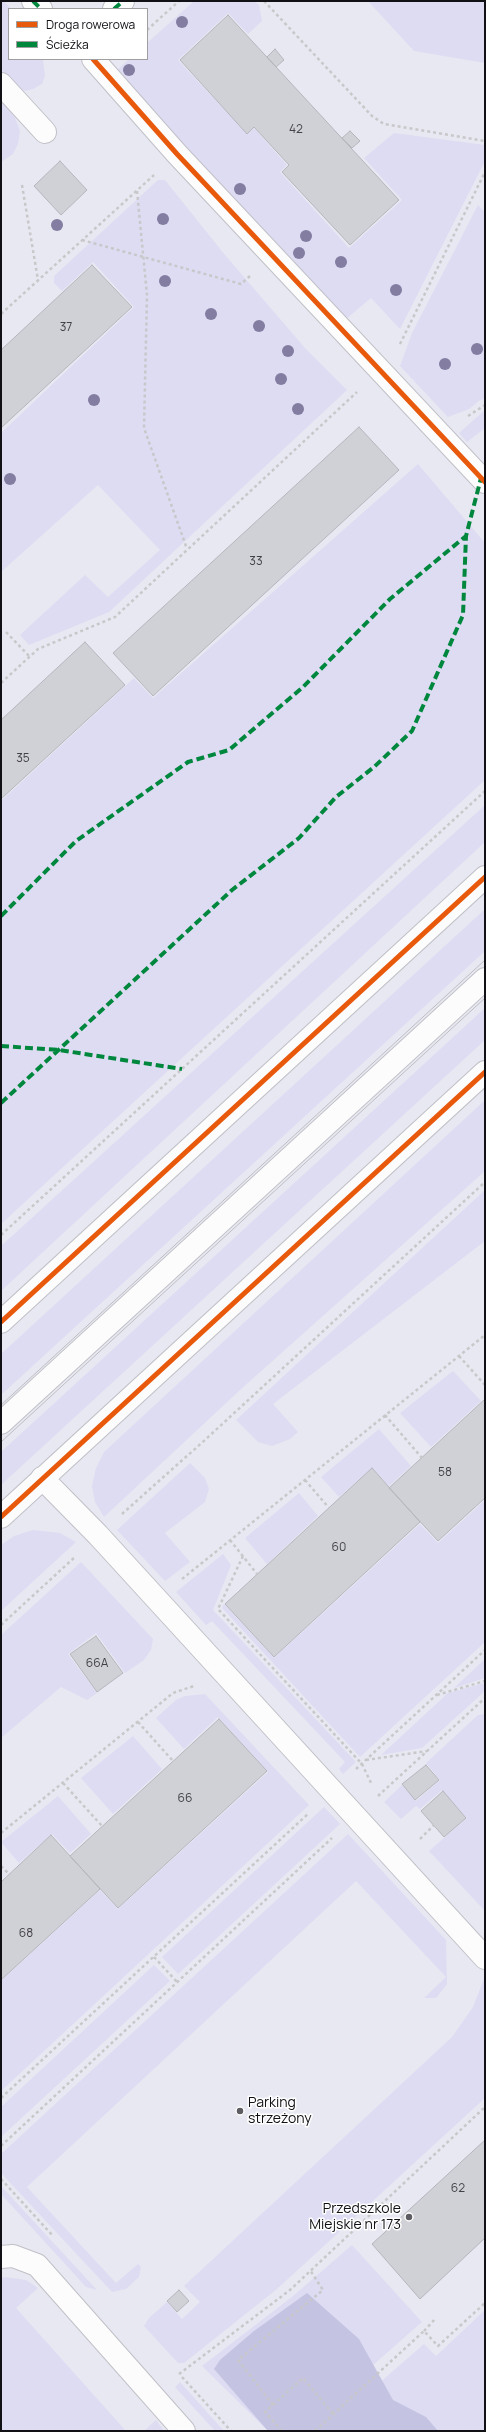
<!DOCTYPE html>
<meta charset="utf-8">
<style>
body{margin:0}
#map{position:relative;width:486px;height:2432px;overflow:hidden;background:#e8e8f2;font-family:Manrope,sans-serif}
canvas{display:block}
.frame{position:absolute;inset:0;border:2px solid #101015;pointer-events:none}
.legend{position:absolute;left:8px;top:8px;width:140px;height:52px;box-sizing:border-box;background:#fff;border:1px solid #9f9fa1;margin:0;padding:5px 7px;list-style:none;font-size:12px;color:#101015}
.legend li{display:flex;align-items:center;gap:8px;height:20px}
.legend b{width:20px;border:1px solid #9f9fa1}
</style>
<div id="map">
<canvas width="486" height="2432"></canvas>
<div class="frame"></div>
<ul class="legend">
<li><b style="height:5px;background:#e8590c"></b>Droga rowerowa</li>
<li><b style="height:5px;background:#00873e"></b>Ścieżka</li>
</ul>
</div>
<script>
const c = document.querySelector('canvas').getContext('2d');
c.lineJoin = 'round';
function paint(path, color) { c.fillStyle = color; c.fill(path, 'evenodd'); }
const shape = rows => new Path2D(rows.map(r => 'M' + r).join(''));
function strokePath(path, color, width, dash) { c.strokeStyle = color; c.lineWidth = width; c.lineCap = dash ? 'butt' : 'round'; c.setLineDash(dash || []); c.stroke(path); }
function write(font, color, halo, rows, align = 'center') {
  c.font = font + ' Manrope,sans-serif'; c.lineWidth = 3; c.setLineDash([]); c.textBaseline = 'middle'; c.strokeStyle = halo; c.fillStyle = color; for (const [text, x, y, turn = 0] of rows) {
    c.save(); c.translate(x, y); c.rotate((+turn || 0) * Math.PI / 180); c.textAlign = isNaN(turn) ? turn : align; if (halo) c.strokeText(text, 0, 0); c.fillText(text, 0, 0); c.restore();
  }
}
const green = shape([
 [4,1,11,9,9,9,9,59,43,59,45,76,42,84,33,89,25,91,18,88,1,69,1,3],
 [194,1,254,1,259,5,262,21,248,34,228,13,178,60,247,134,254,128,287,165,280,172,349,248,402,200,364,158,394,133,485,145,485,161,400,329,371,298,345,320,116,71,129,59,147,59,147,43],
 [368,1,485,1,485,63,414,51],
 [1,101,14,115,20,131,18,144,13,154,1,162],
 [158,180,165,180,225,255,305,348,347,390,109,612,29,645,20,635,85,575,108,597,160,550,98,485,1,572,1,433,134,307,93,262,62,291,54,283,54,276],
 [478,205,485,212,485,399,480,400,469,409,448,417,400,366,412,333],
 [485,410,485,428,467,442,459,433],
 [418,464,485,543,485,780,1,1224,1,801,134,678,153,698],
 [485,805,485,842,1,1291,1,1246],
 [485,909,485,951,1,1395,1,1354],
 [485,1008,485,1040,1,1485,1,1452],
 [485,1100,485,1171,239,1391,104,1517,95,1502,92,1486,96,1468,104,1452],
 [485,1190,485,1241,273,1404,298,1432,290,1439,272,1446,258,1442,236,1420],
 [453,1371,481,1401,431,1447,400,1413],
 [379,1429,411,1466,389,1486,372,1468,339,1497,321,1477],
 [190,1463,205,1478,209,1489,205,1502,165,1533,190,1562,165,1581,117,1530],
 [299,1493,318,1516,267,1564,245,1538],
 [485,1500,485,1642,360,1757,222,1608,224,1604,274,1658,420,1524,438,1543],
 [33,1530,60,1533,76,1542,1,1611,1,1545,14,1536],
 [223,1554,231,1565,213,1610,356,1762,343,1774,339,1769,345,1762,212,1621,206,1625,176,1592],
 [81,1562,153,1639,151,1650,144,1660,125,1673,96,1633,68,1654,97,1693,87,1700,61,1687,1,1738,1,1635],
 [485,1659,485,1678,454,1688],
 [485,1683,485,1691,422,1748,381,1755,448,1693],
 [205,1694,309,1805,1,2091,1,1981,100,1890,118,1909,268,1772,218,1717,184,1749,156,1718,176,1700,185,1696],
 [485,1714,485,1911,429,1851,467,1818,442,1790,420,1809,416,1806,401,1819,384,1802,402,1785,416,1801,440,1780,426,1763,478,1715],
 [133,1736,162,1769,113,1814,81,1778],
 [58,1796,91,1834,70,1853,52,1834,19,1863,1,1842],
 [324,1807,340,1824,178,1974,162,1957],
 [348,1834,446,1940,447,1984,436,1998,424,1998,446,1977,356,1881,27,2187,116,2283,138,2264,141,2267,139,2277,126,2289,112,2292,1,2173,1,2154],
 [154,1965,170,1981,1,2137,1,2107],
 [484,1979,485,2098,277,2289,184,2363,178,2363,144,2326,149,2318,167,2302,182,2319,200,2302,184,2286,452,2037,473,2007],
 [1,2186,97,2290,86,2287,1,2194],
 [352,2245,422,2322,298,2431,268,2431,202,2366,293,2296],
 [5,2277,26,2280,38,2288,16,2308,126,2431,1,2431,1,2278],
 [485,2310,485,2431,324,2431,424,2344,436,2356],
 [180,2382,224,2431,215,2431,175,2387],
 [156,2420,164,2431,144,2431]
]);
const forest = shape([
 [307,2293,359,2339,393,2400,426,2417,438,2431,268,2431,214,2369,220,2360,254,2331]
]);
const building = shape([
 [228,15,399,200,350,245,282,172,289,165,254,127,247,134,180,60,228,15],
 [275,49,284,60,276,67,267,57,275,49],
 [350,131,360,141,352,148,342,138,350,131],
 [60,161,87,190,61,215,34,186,60,161],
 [92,265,132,307,1,428,1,350,92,265],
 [359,427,399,470,153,696,113,653,359,427],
 [85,642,125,685,1,799,1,720,85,642],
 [485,1399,485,1498,438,1541,389,1488,485,1399],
 [372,1468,420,1522,274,1657,225,1604,372,1468],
 [96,1636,123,1673,97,1692,70,1654,96,1636],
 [219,1719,267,1771,118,1908,70,1856,219,1719],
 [426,1765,439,1780,415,1800,402,1784,426,1765],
 [443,1791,466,1818,444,1837,421,1811,443,1791],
 [51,1835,100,1889,1,1980,1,1882,51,1835],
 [485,2140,485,2238,420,2299,372,2244,485,2140],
 [179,2290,189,2301,177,2312,167,2301,179,2290]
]);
const path = shape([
 [264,1,372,116,384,124,485,141],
 [147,30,179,1],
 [22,185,38,280],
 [137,191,147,295,144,428,187,549],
 [82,240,241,284,250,276],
 [1,314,154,175],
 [400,344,485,172],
 [468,416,485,405],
 [6,632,30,657],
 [1,683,38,649,115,617,357,392],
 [1,1235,485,791],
 [459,1356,485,1385],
 [385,1415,422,1458],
 [305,1480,329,1508],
 [122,1514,206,1439,485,1182],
 [230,1540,257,1574],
 [243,1556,218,1609,362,1764,372,1785],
 [182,1579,485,1335],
 [1,1625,76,1556],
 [437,1695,485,1681],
 [138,1722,173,1761],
 [366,1760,427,1751],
 [356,1769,485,1650],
 [63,1783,102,1826],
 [378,1796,485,1698],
 [1,1833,173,1693,194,1686],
 [420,1839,434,1825],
 [1,1866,9,1874],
 [154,1957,177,1982],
 [1,2098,309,1813],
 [1,2146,332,1838],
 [1,2179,53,2236],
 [424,2331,436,2318],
 [179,2374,290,2290,485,2107],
 [182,2377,231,2431],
 [273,2405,238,2360,323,2290,310,2270],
 [282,2431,265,2412,303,2378,333,2414],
 [315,2431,424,2331,438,2346,485,2303]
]);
const minor = shape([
 [33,1,41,9],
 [114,9,123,1],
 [93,59,177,154,485,482],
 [1,84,45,132],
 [1,1322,485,877],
 [1,1423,485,979],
 [42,1478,98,1535,485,1958],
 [1,1517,485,1072],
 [1,2257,13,2256,37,2265,184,2431]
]);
const tram = shape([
 [1,1405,485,960],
 [1,1442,485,998]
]);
const quiet = shape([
 [33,1,41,9],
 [114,9,123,1],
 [1,916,76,841,188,762,229,750,303,687,390,599,466,536],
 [1,1046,59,1050,182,1069],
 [1,1103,232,890,299,838,336,797,374,767,412,731,463,615,466,536,481,478]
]);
const cycleway = shape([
 [93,59,177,154,485,482],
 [1,1322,485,877],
 [1,1517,485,1072]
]);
const trees = [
 [182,22],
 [129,70],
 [240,189],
 [163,219],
 [57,225],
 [306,236],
 [299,253],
 [341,262],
 [165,281],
 [396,290],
 [211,314],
 [259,326],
 [477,349],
 [288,351],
 [445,364],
 [281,379],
 [94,400],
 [298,409],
 [10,479]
];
const markers = [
 [240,2111,4,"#5c5c62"],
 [409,2217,4,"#5c5c62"]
];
const numberNames = [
 ["42",296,130],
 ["37",66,328],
 ["33",256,562],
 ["35",23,759],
 ["58",445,1473],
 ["60",339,1548],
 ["66A",97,1664],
 ["66",185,1799],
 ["68",26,1934],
 ["62",458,2189]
];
const poiNames = [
 ["Parking",248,2103],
 ["strzeżony",248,2119],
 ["Przedszkole",401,2209,"right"],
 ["Miejskie nr 173",401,2225,"right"]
];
paint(green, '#dddcf3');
paint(forest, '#c4c3e2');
paint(building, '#d0d0d7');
strokePath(building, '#b5b5bc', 1);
strokePath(minor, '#c0c0c7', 24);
strokePath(path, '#c8c8ca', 2.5, [3, 3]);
strokePath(minor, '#fcfcfd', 22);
strokePath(tram, '#bebec1', 1);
strokePath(quiet, '#00873e', 4, [8, 4]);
strokePath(cycleway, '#e8590c', 5);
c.fillStyle = '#827da1';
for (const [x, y] of trees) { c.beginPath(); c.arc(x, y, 6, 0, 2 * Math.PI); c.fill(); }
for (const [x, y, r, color] of markers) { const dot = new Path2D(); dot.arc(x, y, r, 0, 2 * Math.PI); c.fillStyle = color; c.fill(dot); strokePath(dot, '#fff', 1.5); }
write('12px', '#414146', null, numberNames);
write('14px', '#101015', '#fff', poiNames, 'left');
</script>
